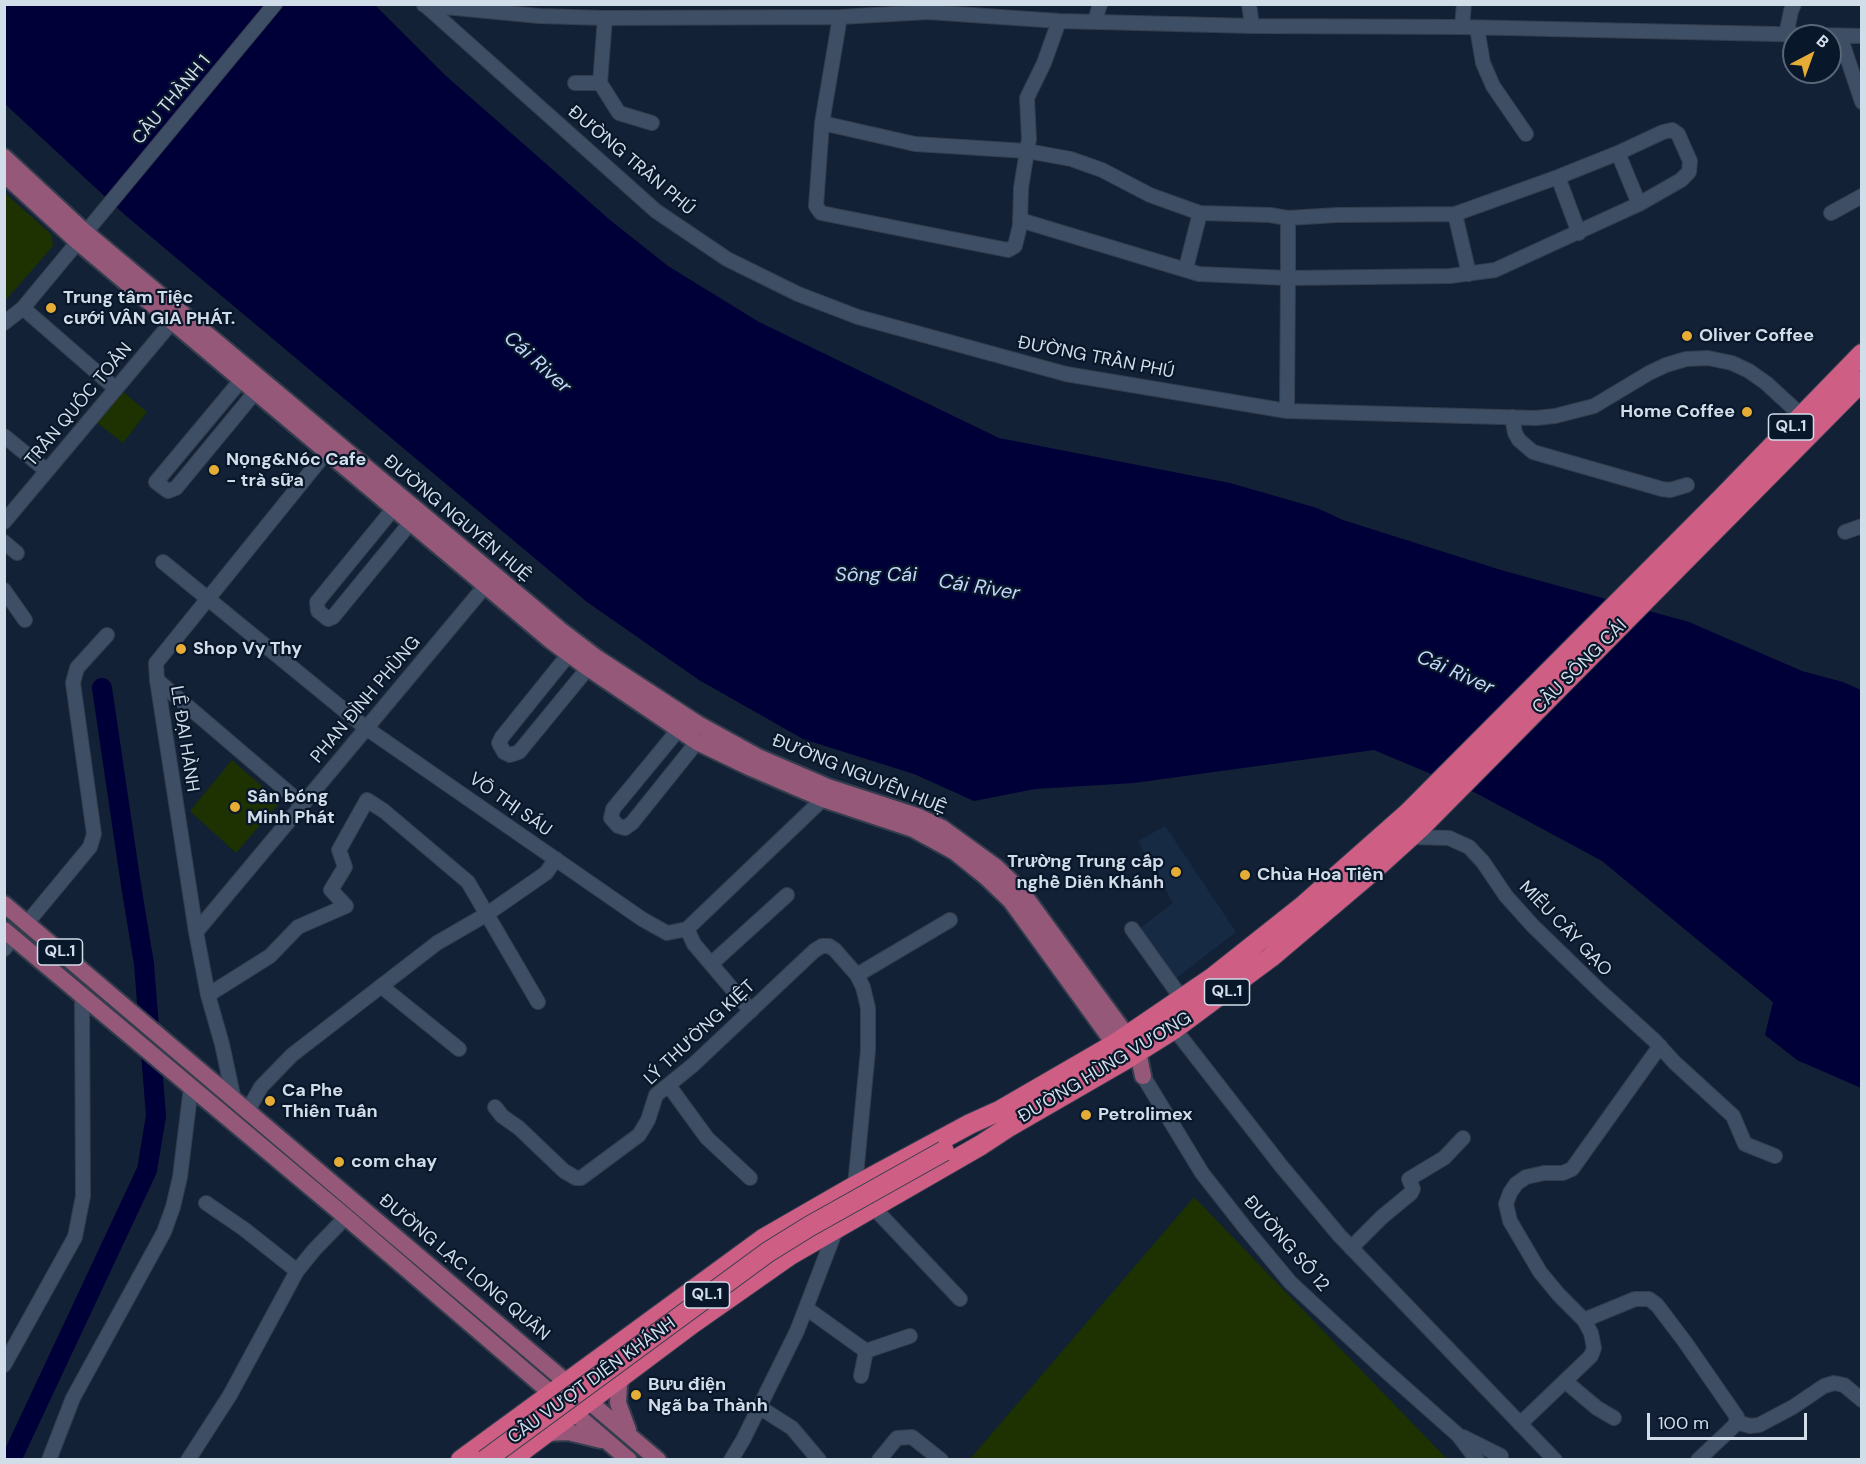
<!DOCTYPE html>
<meta charset="utf-8">
<style>
body{margin:0}
#map{position:relative;width:1866px;height:1464px;overflow:hidden;background:#122135;font-family:"DM Sans",sans-serif}
canvas{display:block}
.frame{position:absolute;inset:0;border:6px solid #d2ddea;pointer-events:none}
.north{position:absolute;left:1782px;top:24px;width:60px;height:60px;box-sizing:border-box;background:#09172a;border:2px solid #596677;border-radius:50%;rotate:41deg;font-size:16px;font-weight:700;line-height:24px;text-align:center;color:#d2ddea}
.north::after{content:'';display:block;margin:auto;width:21px;height:27px;background:#e5ad35;clip-path:polygon(50% 0,100% 100%,50% 72%,0 100%)}
.scale{position:absolute;left:1647px;top:1413px;width:160px;height:27px;box-sizing:border-box;border:3px solid #d2ddea;border-top:0;padding-left:8px;font-size:18px;line-height:21px;white-space:nowrap;color:#d2ddea;-webkit-text-stroke:4px #09172a;paint-order:stroke}
</style>
<div id="map">
<canvas width="1866" height="1464"></canvas>
<div class="frame"></div>
<div class="north">B</div>
<div class="scale">100 m</div>
</div>
<script>
const c = document.querySelector('canvas').getContext('2d');
c.lineJoin = 'round';
function paint(path, color) { c.fillStyle = color; c.fill(path, 'evenodd'); }
const shape = rows => new Path2D(rows.map(r => 'M' + r).join(''));
function strokePath(path, color, width, dash) { c.strokeStyle = color; c.lineWidth = width; c.lineCap = dash ? 'butt' : 'round'; c.setLineDash(dash || []); c.stroke(path); }
function write(font, color, halo, rows, align = 'center') {
  c.font = font + ' "DM Sans",sans-serif'; c.lineWidth = 4.5; c.setLineDash([]); c.textBaseline = 'middle'; c.strokeStyle = halo; c.fillStyle = color; for (const [text, x, y, turn = 0] of rows) {
    c.save(); c.translate(x, y); c.rotate((+turn || 0) * Math.PI / 180); c.textAlign = isNaN(turn) ? turn : align; if (halo) c.strokeText(text, 0, 0); c.fillText(text, 0, 0); c.restore();
  }
}
const built = shape([
 [1165,826,1236,932,1174,980,1138,930,1173,903,1138,841]
]);
const green = shape([
 [5,193,52,235,53,246,5,301],
 [121,390,147,412,123,443,95,421],
 [232,760,280,802,236,853,190,811],
 [1194,1197,1447,1459,970,1459]
]);
const water = shape([
 [4,5,375,5,445,75,610,220,668,266,759,322,999,438,1230,483,1317,508,1343,520,1501,570,1689,622,1802,671,1843,682,1861,690,1861,1088,1797,1060,1765,1035,1773,1002,1602,861,1476,793,1374,750,1134,783,1035,789,974,801,914,774,803,739,699,680,587,602,125,215,5,104]
]);
const river = shape([
 [11,1460,147,1170,156,1116,144,964,131,885,102,688]
]);
const minor = shape([
 [424,4,656,211,727,259,798,294,858,317,1066,374,1287,411,1536,418,1555,416,1594,406,1649,373,1666,365,1686,359,1708,358,1732,363,1749,371,1766,383,1802,416],
 [1249,4,1252,26],
 [424,5,539,16,605,18,840,17,928,12,1059,21,1252,26,1462,27,1862,36],
 [840,17,822,123,915,144,1027,151,1071,159,1102,170,1150,195,1200,213,1270,215,1288,218,1288,278,1199,274,1020,220],
 [605,18,600,83,619,113,652,123],
 [1095,21,1100,4],
 [1462,27,1464,4],
 [1477,28,1483,63,1493,86,1526,134],
 [1786,35,1791,11,1794,4],
 [1840,36,1862,102],
 [575,83,600,83],
 [822,123,816,206,821,213,1008,250,1015,246,1020,225,1021,188,1029,139,1027,98,1044,63,1059,21],
 [1618,153,1639,204],
 [1558,177,1579,233],
 [1831,213,1862,196],
 [1455,214,1469,274],
 [1186,268,1200,213],
 [23,308,116,389],
 [4,323,23,308,275,4],
 [242,379,156,482,168,491,176,488,256,391],
 [1287,411,1288,278,1450,276,1495,270,1639,204,1681,180,1689,172,1690,161,1678,134,1672,130,1663,132,1618,153,1558,177,1455,214,1337,215,1288,218],
 [1512,417,1515,433,1519,440,1533,452,1662,489,1670,490,1687,485],
 [4,436,47,471],
 [394,508,317,602,318,611,328,619,333,617,411,522],
 [4,522,177,316],
 [1845,532,1862,526],
 [4,542,17,553],
 [163,562,366,728,642,919,667,933,687,929,823,799,826,792],
 [4,590,25,620],
 [569,654,502,737,499,743,504,752,510,755,519,752,588,668],
 [157,680,302,804],
 [698,724,697,742,632,823,625,828,618,826,611,818,613,809,679,729,698,724],
 [1411,837,1449,838,1469,847,1483,862,1506,896,1533,926,1601,992,1655,1041,1674,1062,1733,1116,1745,1144,1775,1156],
 [27,923,90,847,94,834,73,683,77,668,107,635],
 [687,929,694,944,751,1011],
 [1132,929,1182,999],
 [196,932,491,579],
 [4,949,14,938],
 [711,964,787,895],
 [857,975,950,920],
 [381,986,459,1049],
 [208,995,270,956,298,927,346,906,331,890,345,867,339,850,367,800,384,811,468,882,538,1002],
 [1169,1022,1282,1167,1339,1235,1555,1460],
 [1660,1046,1572,1169,1563,1173,1544,1173,1526,1177,1516,1184,1510,1193,1506,1204,1510,1221,1540,1272,1559,1295,1584,1320,1635,1299,1649,1299,1657,1305,1685,1342,1737,1417,1735,1425,1698,1460],
 [1143,1076,1202,1173,1246,1229,1290,1282,1378,1364,1458,1435,1477,1460],
 [669,1086,707,1138,750,1178],
 [234,1100,222,1044,208,995,196,932,157,680,156,663,333,444],
 [495,1107,502,1116,519,1128,564,1171,576,1178,581,1178,639,1135,648,1120,656,1095,693,1065,814,951,822,946,829,946,835,950,857,975,863,987,868,1008,868,1050,855,1186],
 [247,1112,261,1087,292,1055,437,943,487,914,546,873,556,859],
 [206,1203,244,1229,297,1271],
 [873,1207,960,1299],
 [1351,1248,1382,1217,1411,1193,1413,1189,1409,1179,1444,1158,1463,1138],
 [806,1308,866,1351,861,1376],
 [866,1351,910,1336],
 [4,1365,75,1237,83,1196,82,994],
 [1566,1382,1597,1408,1614,1418],
 [759,1407,792,1428,819,1460],
 [1737,1422,1750,1426,1759,1425,1793,1407,1824,1386,1834,1383,1844,1385,1862,1400],
 [1520,1424,1591,1356,1594,1348,1591,1333,1584,1320],
 [1463,1437,1501,1456],
 [49,1460,73,1398,164,1232,173,1207,180,1177,191,1087],
 [188,1460,230,1395,297,1271,314,1250,346,1217],
 [731,1460,743,1440,797,1331,837,1227],
 [879,1460,897,1438,912,1437,941,1460]
]);
const major = shape([
 [4,157,86,233,559,629,597,658,698,724,758,757,828,787,917,816,942,828,996,867,1021,891,1127,1036,1138,1052,1143,1076],
 [4,174,78,242,550,640,588,668,697,742,751,768,823,799,913,829,955,852,986,877,1011,901,1121,1053],
 [4,904,658,1460],
 [4,930,346,1217,629,1460],
 [622,1377,619,1385,618,1403,628,1430],
 [546,1433,568,1432,601,1440]
]);
const highway = shape([
 [461,1460,763,1239,855,1186,970,1124,1001,1110,1115,1044,1212,978,1304,905,1408,813,1720,500,1862,354],
 [510,1460,693,1323,790,1255,981,1145,1010,1126,1126,1059,1174,1029,1271,957,1369,874,1421,827,1862,381]
]);
const highwayBridge = shape([
 [485,1460,768,1252,810,1226,944,1151]
]);
const markers = [
 [51,308,6,"#e5ad35"],
 [1687,336,6,"#e5ad35"],
 [1747,412,6,"#e5ad35"],
 [214,470,6,"#e5ad35"],
 [181,649,6,"#e5ad35"],
 [235,807,6,"#e5ad35"],
 [1176,872,6,"#e5ad35"],
 [1245,875,6,"#e5ad35"],
 [270,1101,6,"#e5ad35"],
 [1086,1115,6,"#e5ad35"],
 [339,1162,6,"#e5ad35"],
 [636,1395,6,"#e5ad35"]
];
const shields = [
 [1791,427,45],
 [60,952,45],
 [1227,992,45],
 [707,1295,45]
];
const shieldNames = [
 ["QL.1",1791,427],
 ["QL.1",60,952],
 ["QL.1",1227,992],
 ["QL.1",707,1295]
];
const streetNames = [
 ["CẦU THÀNH 1",172,100,-50],
 ["ĐƯỜNG TRẦN PHÚ",631,161,40],
 ["ĐƯỜNG TRẦN PHÚ",1096,358,11],
 ["TRẦN QUỐC TOẢN",79,405,-50],
 ["ĐƯỜNG NGUYỄN HUỆ",457,519,40],
 ["CẦU SÔNG CÁI",1580,667,-45],
 ["PHAN ĐÌNH PHÙNG",366,700,-50],
 ["LÊ ĐẠI HÀNH",184,739,81],
 ["ĐƯỜNG NGUYỄN HUỆ",859,775,22],
 ["VÕ THỊ SÁU",510,805,35],
 ["MIẾU CÂY GẠO",1565,929,46],
 ["LÝ THƯỜNG KIỆT",700,1033,-43],
 ["ĐƯỜNG HÙNG VƯƠNG",1105,1068,-31],
 ["ĐƯỜNG SỐ 12",1286,1244,49],
 ["ĐƯỜNG LẠC LONG QUÂN",464,1268,40],
 ["CẦU VƯỢT DIÊN KHÁNH",592,1381,-36]
];
const poiNames = [
 ["Trung tâm Tiệc",63,298],
 ["cưới VÂN GIA PHÁT.",63,319],
 ["Oliver Coffee",1699,336],
 ["Home Coffee",1735,412,"right"],
 ["Nọng&Nóc Cafe",226,460],
 ["- trà sữa",226,481],
 ["Shop Vy Thy",193,649],
 ["Sân bóng",247,797],
 ["Minh Phát",247,818],
 ["Trường Trung cấp",1164,862,"right"],
 ["nghề Diên Khánh",1164,883,"right"],
 ["Chùa Hoa Tiên",1257,875],
 ["Ca Phe",282,1091],
 ["Thiên Tuấn",282,1112],
 ["Petrolimex",1098,1115],
 ["com chay",351,1162],
 ["Bưu điện",648,1385],
 ["Ngã ba Thành",648,1406]
];
const waterNames = [
 ["Cái River",537,363,42],
 ["Sông Cái",876,576],
 ["Cái River",979,588,9],
 ["Cái River",1455,673,24]
];
paint(built, '#172a43');
paint(green, '#1d3200');
paint(water, '#000038');
strokePath(river, '#000038', 20);
strokePath(minor, '#333d4d', 16);
strokePath(major, '#333d4d', 20);
strokePath(highway, '#333d4d', 22);
strokePath(minor, '#3d4e65', 14);
strokePath(major, '#955878', 16);
strokePath(highway, '#cf5e85', 20);
strokePath(highwayBridge, '#333d4d', 22, []);
strokePath(highwayBridge, '#cf5e85', 20);
for (const [x, y, r, color] of markers) { const dot = new Path2D(); dot.arc(x, y, r, 0, 2 * Math.PI); c.fillStyle = color; c.fill(dot); strokePath(dot, '#09172a', 2); }
for (const [x, y, w] of shields) { const box = new Path2D(); box.roundRect(x - w / 2, y - 13, w, 26, 4.5); c.fillStyle = '#09172a'; c.fill(box); strokePath(box, '#d2ddea', 1.5); }
write('bold 16px', '#d2ddea', null, shieldNames);
write('18px', '#d2ddea', '#09172a', streetNames);
write('bold 18px', '#d2ddea', '#09172a', poiNames, 'left');
write('italic 20px', '#c4d8fd', '#09172a', waterNames);
</script>
